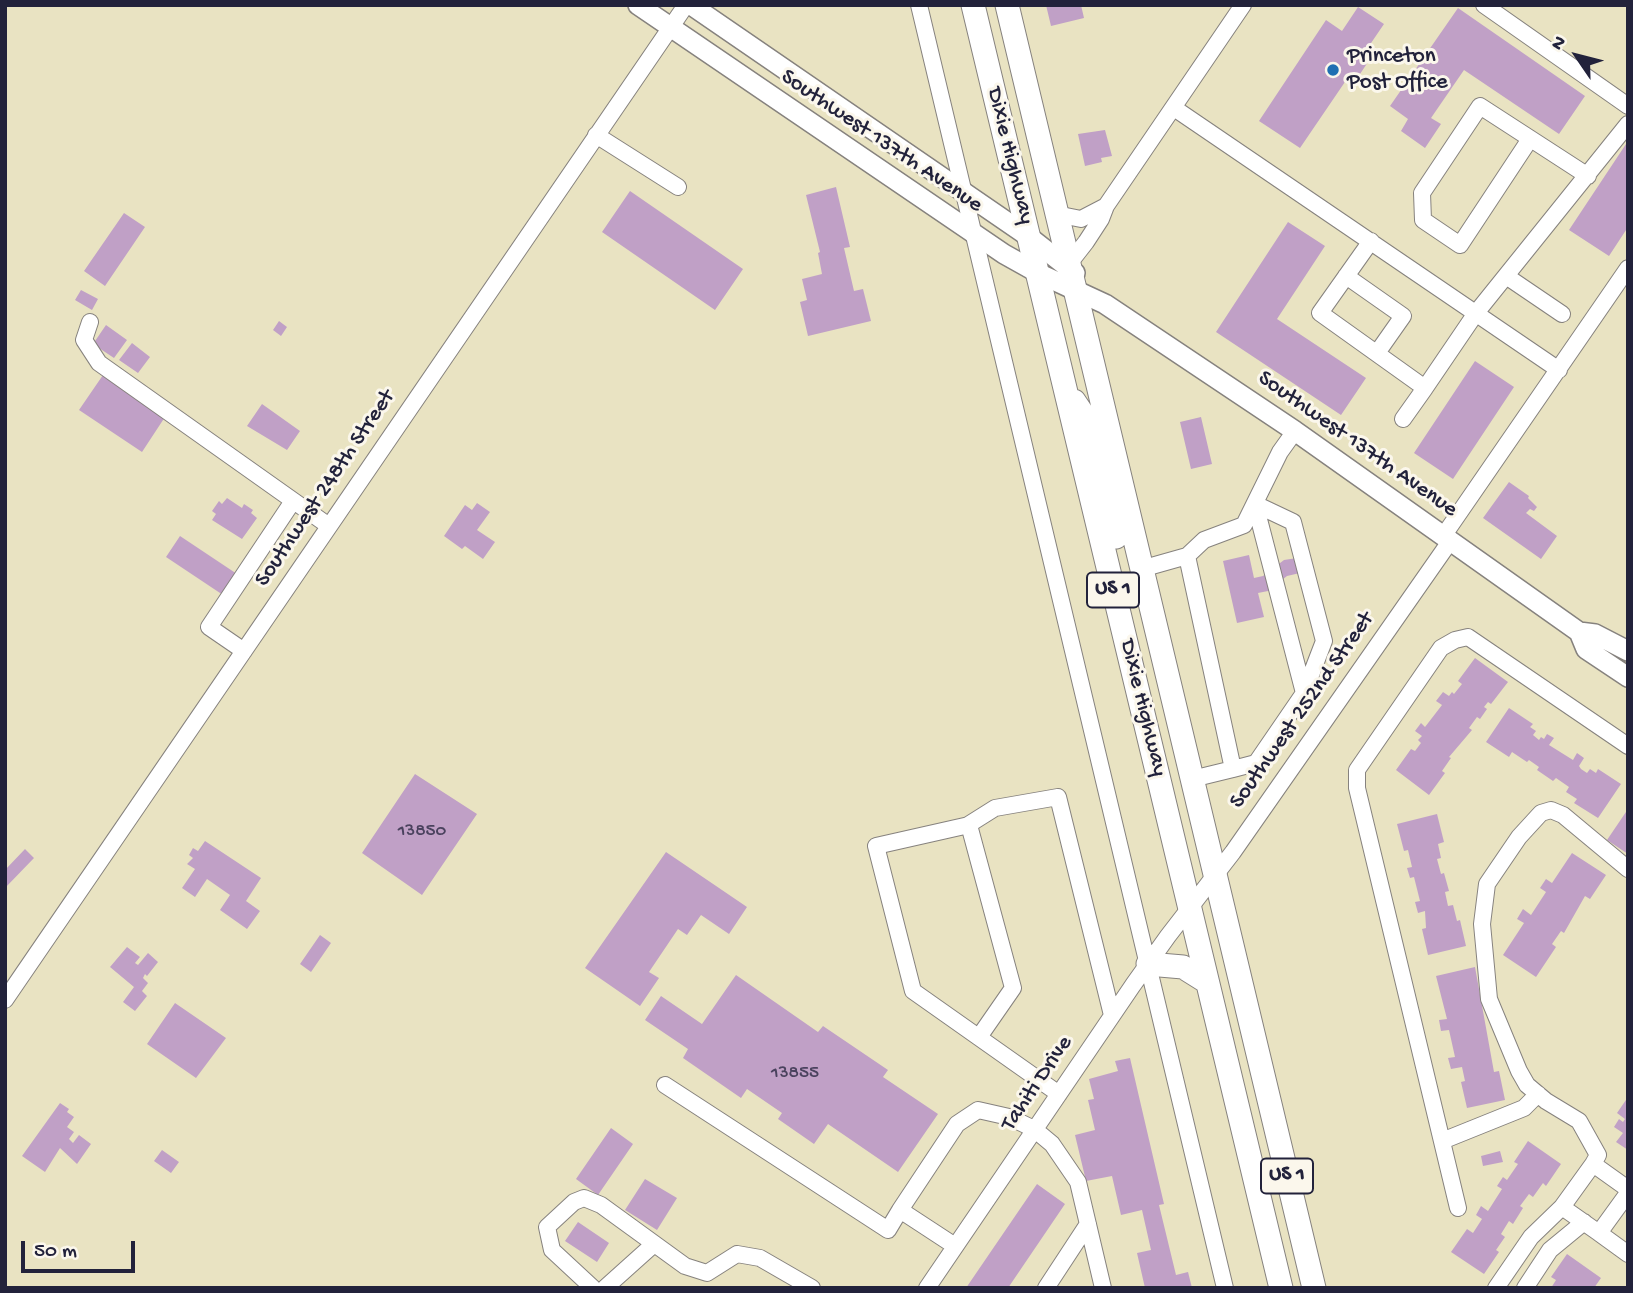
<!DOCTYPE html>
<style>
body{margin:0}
#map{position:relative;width:1633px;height:1293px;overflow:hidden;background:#e9e3c2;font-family:"Gochi Hand",sans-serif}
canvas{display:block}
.frame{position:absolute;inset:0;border:7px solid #22223b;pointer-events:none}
.north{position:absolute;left:1542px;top:21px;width:70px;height:70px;-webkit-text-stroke:5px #fbf7ec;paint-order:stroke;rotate:305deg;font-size:19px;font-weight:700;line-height:28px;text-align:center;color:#22223b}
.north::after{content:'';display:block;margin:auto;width:24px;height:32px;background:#22223b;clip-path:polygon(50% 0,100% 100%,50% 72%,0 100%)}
.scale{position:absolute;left:21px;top:1241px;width:114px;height:32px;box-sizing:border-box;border:4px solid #22223b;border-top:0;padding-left:9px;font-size:21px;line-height:24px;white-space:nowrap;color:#22223b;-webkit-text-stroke:5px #fbf7ec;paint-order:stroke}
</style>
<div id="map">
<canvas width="1633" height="1293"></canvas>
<div class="frame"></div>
<div class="north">N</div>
<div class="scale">50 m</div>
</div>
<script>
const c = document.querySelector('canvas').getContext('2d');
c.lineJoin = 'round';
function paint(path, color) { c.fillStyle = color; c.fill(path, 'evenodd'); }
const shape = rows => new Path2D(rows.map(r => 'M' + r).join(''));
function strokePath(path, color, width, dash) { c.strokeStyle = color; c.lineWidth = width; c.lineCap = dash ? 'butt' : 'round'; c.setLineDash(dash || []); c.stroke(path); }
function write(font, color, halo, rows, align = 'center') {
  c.font = font + ' "Gochi Hand",sans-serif'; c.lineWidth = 6; c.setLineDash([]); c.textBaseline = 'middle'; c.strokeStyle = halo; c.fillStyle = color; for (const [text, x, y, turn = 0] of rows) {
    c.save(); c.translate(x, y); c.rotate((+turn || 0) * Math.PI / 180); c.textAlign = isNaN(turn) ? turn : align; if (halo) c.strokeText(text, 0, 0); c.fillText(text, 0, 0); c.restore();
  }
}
const building = shape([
 [1046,5,1081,5,1084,18,1051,26],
 [1358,7,1384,24,1369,46,1376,50,1356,80,1349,76,1300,148,1259,121,1326,20,1342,31],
 [1458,8,1585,96,1559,134,1464,70,1431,118,1441,124,1425,148,1401,131,1408,119,1390,106],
 [1105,130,1112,156,1101,158,1102,162,1085,166,1078,134],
 [1628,141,1628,227,1609,256,1569,230],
 [836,187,850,247,844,248,854,291,863,289,871,321,808,336,800,302,807,300,802,279,822,274,818,253,820,252,806,195],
 [630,191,743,269,715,310,602,232],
 [124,213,145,227,105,286,84,271],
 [1288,222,1325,246,1277,319,1366,378,1341,415,1216,332],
 [81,290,98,299,92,310,75,300],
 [279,321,287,327,281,336,273,330],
 [106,325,127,340,114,358,93,344],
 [132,343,150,357,138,373,119,360],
 [1475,361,1514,387,1453,479,1414,453],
 [103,375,165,417,142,452,79,410],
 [262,404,300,431,287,450,247,426],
 [1201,417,1212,464,1191,469,1180,422],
 [1509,482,1529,496,1528,498,1537,507,1534,511,1530,509,1526,513,1557,536,1541,559,1483,518],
 [227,498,242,508,244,504,253,510,251,513,257,518,242,539,212,520,216,514,212,511,219,501,222,504],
 [477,503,490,512,477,530,495,542,483,559,465,546,462,549,444,536,465,505,472,510],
 [180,536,237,574,223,595,166,557],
 [1249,555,1254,578,1263,576,1284,560,1297,558,1300,573,1287,576,1268,591,1258,593,1264,617,1237,623,1223,561],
 [1475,658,1508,682,1491,704,1488,702,1484,707,1487,709,1480,719,1477,717,1469,728,1472,730,1449,757,1451,758,1442,771,1445,773,1429,795,1396,770,1411,749,1415,751,1421,743,1418,740,1422,736,1415,731,1421,723,1425,727,1442,705,1436,701,1443,692,1449,696,1452,692,1454,694,1462,684,1458,681],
 [1509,708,1533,724,1530,727,1536,731,1533,735,1539,740,1541,737,1544,739,1547,734,1554,738,1549,745,1573,760,1577,753,1584,758,1579,766,1581,769,1587,773,1590,769,1596,773,1598,769,1621,784,1598,818,1574,803,1577,799,1566,792,1569,787,1556,778,1553,781,1537,770,1539,767,1529,760,1527,762,1512,752,1509,757,1486,742],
 [415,774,477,814,422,895,362,853],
 [1628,809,1628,854,1607,840],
 [1437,814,1444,842,1438,844,1441,858,1437,859,1441,874,1444,873,1449,891,1445,892,1448,906,1453,905,1457,921,1460,920,1466,946,1428,955,1422,929,1426,928,1425,911,1418,913,1415,902,1420,901,1414,877,1410,878,1407,868,1412,867,1408,850,1404,851,1397,824],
 [205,841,261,878,246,901,260,911,247,929,220,910,230,895,207,879,195,897,182,888,195,869,187,864,193,858,189,855,193,848,198,851],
 [25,849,34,858,5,888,5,870],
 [666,852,747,907,729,934,701,915,687,935,678,929,649,972,659,978,640,1006,585,968],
 [1572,853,1606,875,1590,899,1585,896,1564,933,1561,931,1552,944,1556,947,1536,977,1503,955,1524,923,1517,919,1523,909,1531,915,1546,892,1540,888,1546,879,1552,883],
 [320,935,331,943,311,972,300,964],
 [127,947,140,957,135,963,138,965,148,953,158,962,147,976,145,974,143,978,148,983,142,991,147,996,135,1011,123,1002,134,987,110,967],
 [1475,967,1494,1072,1499,1071,1505,1100,1467,1108,1461,1082,1465,1081,1462,1067,1451,1069,1448,1058,1455,1057,1449,1030,1441,1031,1439,1020,1447,1019,1436,976],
 [736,975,818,1032,823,1026,888,1070,883,1077,938,1114,898,1172,828,1124,814,1144,778,1119,782,1113,747,1089,741,1098,683,1058,688,1049,645,1020,661,996,702,1024],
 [175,1003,226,1038,196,1078,147,1044],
 [1130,1058,1164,1204,1159,1205,1176,1275,1188,1272,1192,1288,1145,1288,1137,1253,1151,1250,1142,1210,1121,1215,1112,1176,1086,1181,1075,1135,1095,1130,1088,1100,1094,1099,1089,1079,1118,1071,1115,1061],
 [1628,1097,1628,1150,1616,1142,1623,1133,1614,1127,1619,1119,1623,1122,1625,1119,1617,1113],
 [60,1103,69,1109,67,1112,74,1117,67,1127,74,1132,69,1139,73,1143,79,1135,91,1144,77,1164,60,1148,45,1172,22,1156],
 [611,1128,633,1144,598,1195,576,1179],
 [1528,1141,1561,1164,1546,1186,1543,1183,1533,1197,1529,1194,1520,1206,1523,1208,1513,1224,1509,1221,1501,1234,1505,1237,1496,1250,1499,1252,1484,1274,1451,1252,1467,1229,1473,1233,1482,1219,1476,1215,1481,1206,1488,1211,1502,1189,1497,1186,1503,1177,1507,1180,1518,1164,1514,1162],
 [162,1150,179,1162,171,1173,154,1161],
 [1500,1151,1503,1162,1483,1166,1481,1156],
 [645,1179,677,1198,657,1230,625,1210],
 [1037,1184,1065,1204,1008,1288,966,1288],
 [578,1222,609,1243,597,1262,565,1241],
 [1567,1254,1601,1278,1594,1288,1551,1288,1556,1280,1551,1277]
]);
const minor = shape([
 [919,5,1225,1288],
 [1484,5,1628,106],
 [1174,108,1559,370],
 [596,135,678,187],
 [1530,139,1460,245,1423,220,1422,193,1480,106,1588,176],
 [1056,214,1081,219,1106,206],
 [1371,241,1320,313,1425,388,1476,313,1628,124],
 [1068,265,1086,242,1101,219,1106,206,1243,5],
 [1346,276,1403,316,1377,353],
 [1506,276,1562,314],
 [90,322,84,340,99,363,329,526],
 [1403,419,1425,388],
 [1255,504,1293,522,1324,641,1304,693],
 [1444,535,1628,268],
 [1187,556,1204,540,1244,525,1280,452,1295,431],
 [1141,569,1187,556,1233,769,1192,779],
 [244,651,209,627,293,501],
 [1233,769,1256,763,1304,693,1255,504],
 [968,825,995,808,1058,797,1112,1015],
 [5,1000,686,5],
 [979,1037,1013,988,969,825,876,846,913,991,1059,1094],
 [665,1085,888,1230,900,1210,955,1246],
 [1442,1141,1524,1108,1538,1094],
 [1593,1164,1598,1155,1579,1121,1546,1101,1527,1085,1519,1071,1489,999,1482,924,1487,884,1519,837,1541,813,1551,810,1563,815,1628,869],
 [1562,1207,1599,1233,1628,1193],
 [1458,1208,1357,788,1357,770,1441,648,1455,640,1468,637,1628,746],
 [900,1210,957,1124,978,1110,1009,1117,1034,1129,1052,1144,1078,1182,1103,1288],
 [1599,1233,1628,1254],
 [593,1288,552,1250,547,1227,574,1202,584,1198,601,1205,685,1266,707,1273,737,1254,760,1258,812,1288],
 [605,1288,654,1244],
 [927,1288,1133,985,1168,936,1233,852,1451,540],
 [1046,1288,1088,1224],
 [1496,1288,1531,1237,1562,1207,1593,1164,1628,1189],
 [1525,1288,1550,1250,1584,1222]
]);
const major = shape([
 [638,5,1004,254,1038,273,1105,304,1295,431,1579,632,1595,634,1628,651],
 [691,5,1029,237,1075,273],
 [1579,632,1586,649,1628,677]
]);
const highway = shape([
 [973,5,1281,1288],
 [1007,5,1314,1288],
 [1074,401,1092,428,1116,537],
 [1148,964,1183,967,1207,982]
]);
const markers = [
 [1333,70,7,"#1f6fb2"]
];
const numberNames = [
 ["13850",422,832],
 ["13855",795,1074]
];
const shields = [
 [1113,590,52],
 [1287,1176,52]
];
const shieldNames = [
 ["US 1",1113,590],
 ["US 1",1287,1176]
];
const poiNames = [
 ["Princeton",1347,57],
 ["Post Office",1347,83]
];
const streetNames = [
 ["Southwest 137th Avenue",881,142,34],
 ["Dixie Highway",1009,156,76],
 ["Southwest 137th Avenue",1357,445,35],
 ["Southwest 248th Street",326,489,-56],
 ["Dixie Highway",1142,708,76],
 ["Southwest 252nd Street",1303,711,-55],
 ["Tahiti Drive",1038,1084,-56]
];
paint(building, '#c0a0c6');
strokePath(minor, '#86827e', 18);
strokePath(major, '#86827e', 22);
strokePath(highway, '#86827e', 25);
strokePath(minor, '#fff', 16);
strokePath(major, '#fff', 19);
strokePath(highway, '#fff', 23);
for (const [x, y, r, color] of markers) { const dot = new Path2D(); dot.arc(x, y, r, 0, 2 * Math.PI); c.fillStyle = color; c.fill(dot); strokePath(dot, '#fbf7ec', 2.5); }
write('19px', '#4a425e', null, numberNames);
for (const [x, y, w] of shields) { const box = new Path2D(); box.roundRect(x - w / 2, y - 17.5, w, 35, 5); c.fillStyle = '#fbf7ec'; c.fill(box); strokePath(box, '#22223b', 2); }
write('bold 21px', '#22223b', null, shieldNames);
write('23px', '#22223b', '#fbf7ec', poiNames, 'left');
write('23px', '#22223b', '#fbf7ec', streetNames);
</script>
